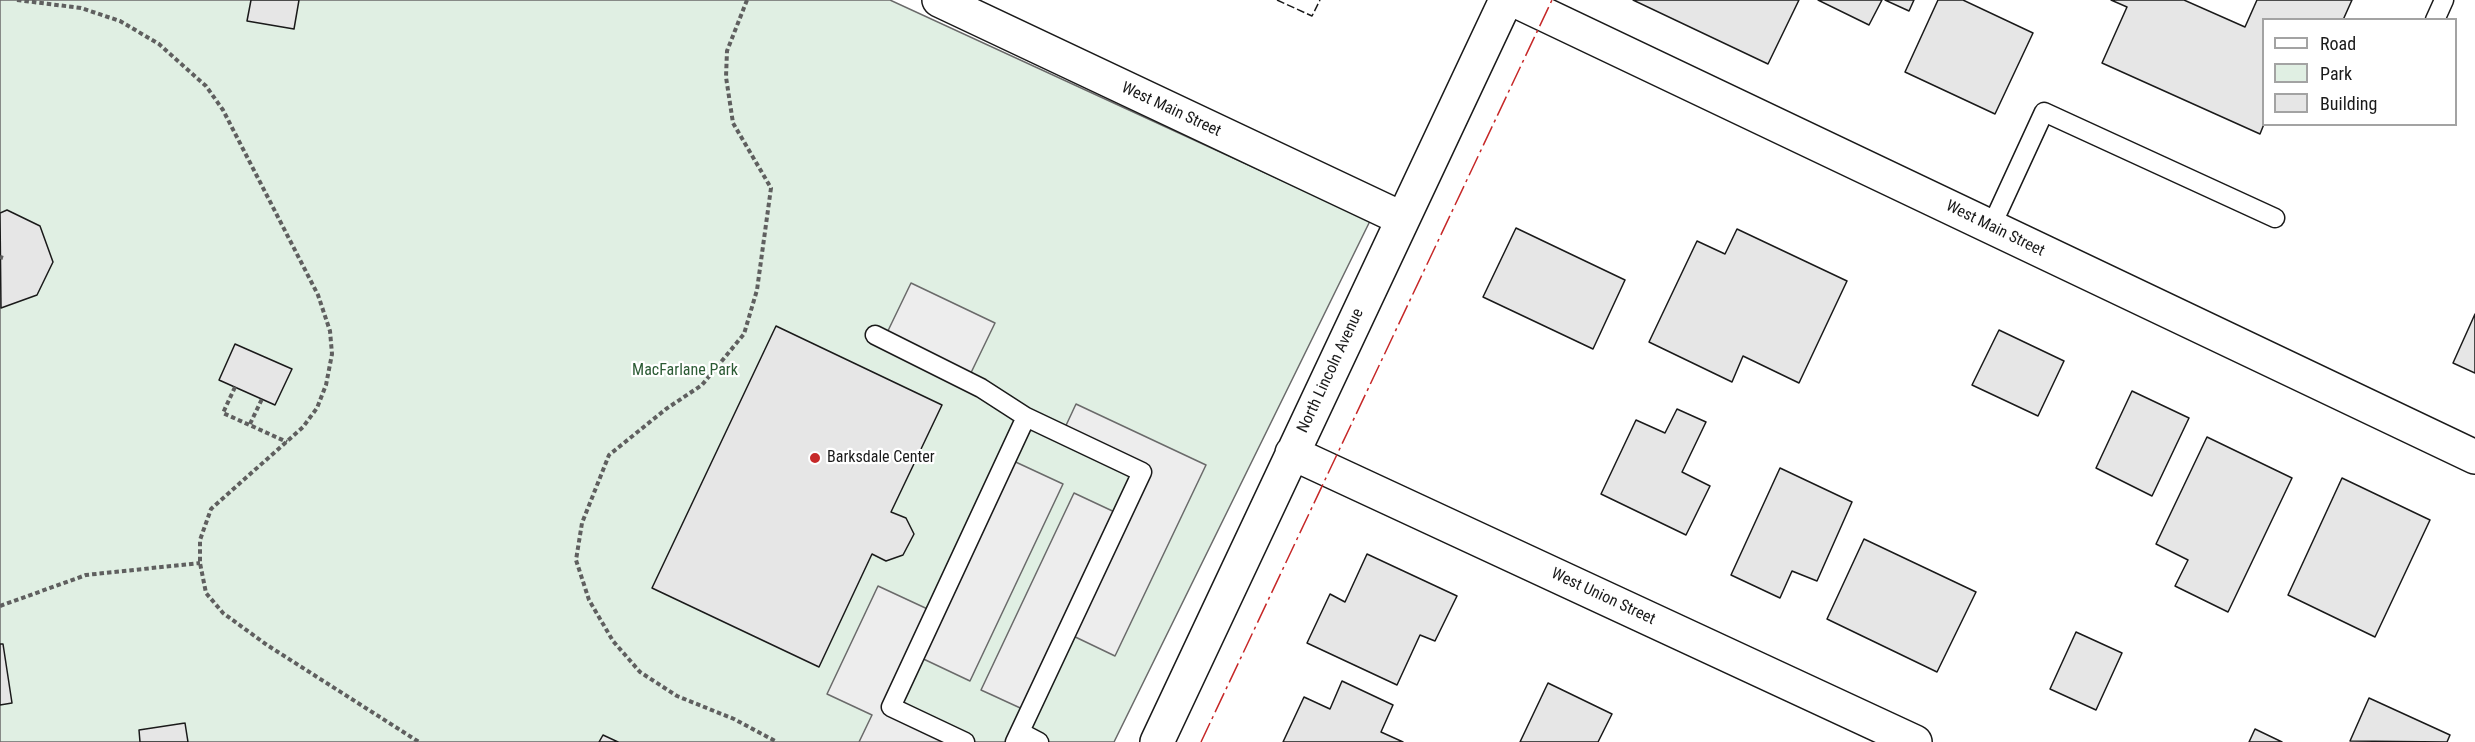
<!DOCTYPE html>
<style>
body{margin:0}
#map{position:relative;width:2475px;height:742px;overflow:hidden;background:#fff;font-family:"Roboto Condensed",sans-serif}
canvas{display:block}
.legend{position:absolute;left:2262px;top:18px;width:195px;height:108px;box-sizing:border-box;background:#fff;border:2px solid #a3a3a3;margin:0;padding:8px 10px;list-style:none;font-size:18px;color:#1a1a1a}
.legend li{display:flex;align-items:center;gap:12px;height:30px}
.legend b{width:30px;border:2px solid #a3a3a3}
</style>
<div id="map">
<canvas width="2475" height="742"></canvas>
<ul class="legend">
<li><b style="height:8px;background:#fff"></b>Road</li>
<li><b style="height:16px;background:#e0efe3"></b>Park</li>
<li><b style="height:16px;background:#e6e6e6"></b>Building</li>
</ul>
</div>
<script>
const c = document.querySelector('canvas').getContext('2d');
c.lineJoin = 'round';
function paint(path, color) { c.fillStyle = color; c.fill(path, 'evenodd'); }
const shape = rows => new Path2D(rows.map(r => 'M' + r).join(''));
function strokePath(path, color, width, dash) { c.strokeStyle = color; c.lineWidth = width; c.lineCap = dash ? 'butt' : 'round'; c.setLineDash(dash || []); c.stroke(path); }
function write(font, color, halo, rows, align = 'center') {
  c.font = font + ' "Roboto Condensed",sans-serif'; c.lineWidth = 4.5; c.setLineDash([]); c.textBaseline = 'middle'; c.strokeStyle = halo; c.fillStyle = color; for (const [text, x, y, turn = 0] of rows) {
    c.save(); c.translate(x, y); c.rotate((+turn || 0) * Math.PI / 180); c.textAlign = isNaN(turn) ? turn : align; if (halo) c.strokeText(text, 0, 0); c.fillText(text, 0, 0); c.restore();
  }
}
const green = shape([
 [0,0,890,0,1370,221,1114,742,0,742,0,0]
]);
const parking = shape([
 [911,283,995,323,967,381,884,339,911,283],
 [1076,404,1206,465,1115,656,1067,633,1029,712,981,690,1074,493,1121,515,1142,472,1062,434,1076,404],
 [1007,458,1063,484,970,681,915,655,891,706,965,742,859,742,872,715,827,694,878,586,934,612,1007,458]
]);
const building = shape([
 [251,0,299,0,294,29,247,21,251,0],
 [1633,0,1799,0,1768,64,1633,0],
 [1818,0,1882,0,1869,25,1818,0],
 [1885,0,1914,0,1909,11,1885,0],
 [1938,0,1963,0,2033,33,1995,114,1905,72,1938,0],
 [2111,0,2184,0,2245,27,2257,0,2352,0,2343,20,2264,20,2264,124,2260,134,2102,63,2127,7,2111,0],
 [7,210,40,226,53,262,37,295,1,308,0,213,7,210],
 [1516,228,1625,280,1593,349,1483,297,1516,228],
 [1737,229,1847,281,1799,383,1743,356,1732,382,1649,342,1697,241,1725,254,1737,229],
 [2475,314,2475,373,2453,363,2475,314],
 [776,326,942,405,891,512,906,518,914,534,903,555,886,561,872,554,819,667,652,588,776,326],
 [1999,330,2064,361,2038,416,1972,385,1999,330],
 [235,344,292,369,275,405,219,380,235,344],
 [2132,391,2189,418,2152,496,2096,468,2132,391],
 [1677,409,1706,422,1682,472,1710,486,1686,535,1601,494,1636,420,1665,433,1677,409],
 [2207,437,2292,478,2228,612,2175,586,2188,560,2156,544,2207,437],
 [1780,468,1852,502,1817,581,1792,571,1780,598,1731,575,1780,468],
 [2342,478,2430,520,2375,637,2288,595,2342,478],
 [1864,539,1976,592,1937,672,1827,619,1864,539],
 [1367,554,1457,596,1435,641,1420,635,1397,685,1307,643,1330,594,1345,602,1367,554],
 [2076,632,2122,653,2096,710,2050,689,2076,632],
 [0,644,3,644,12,703,0,705,0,644],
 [1342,681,1393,705,1381,732,1403,742,1283,742,1304,697,1330,709,1342,681],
 [1548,683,1612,714,1598,742,1520,742,1548,683],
 [2369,698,2450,735,2447,742,2350,741,2369,698],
 [185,723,188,742,140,742,139,730,185,723],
 [2255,729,2282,742,2249,742,2255,729],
 [603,735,618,742,599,742,603,735]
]);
const path = shape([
 [17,0,81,8,120,21,159,44,206,86,223,110,318,295,330,331,332,354,326,385,317,408,303,427,211,509,200,540,200,563,206,593,223,613,267,645,419,742],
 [747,0,727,51,726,77,733,123,771,188,757,290,744,334,702,385,666,409,609,455,582,523,576,560,589,600,613,641,640,672,677,696,734,719,777,742],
 [0,257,3,258],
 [235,387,223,413,287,442],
 [250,424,262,399],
 [0,606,86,575,200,563]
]);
const lane = shape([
 [2435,20,2444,0],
 [1991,227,2044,112,2275,218],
 [875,335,981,388,1026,417,1142,472,1015,742],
 [1020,732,1039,742],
 [965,742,891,707,1026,417]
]);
const street = shape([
 [939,0,1403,219],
 [1514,0,2475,457],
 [1292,453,1915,742],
 [1157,742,1506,0]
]);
const fence = shape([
 [1277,0,1312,16,1320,0]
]);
const power = shape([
 [1201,742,1552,0]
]);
const markers = [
 [815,458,6,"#c62828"]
];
const streetNames = [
 ["West Main Street",1171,110,25],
 ["West Main Street",1995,229,26],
 ["North Lincoln Avenue",1331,371,-65],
 ["West Union Street",1603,597,25]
];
const parkNames = [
 ["MacFarlane Park",685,371]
];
const poiNames = [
 ["Barksdale Center",827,458]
];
paint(green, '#e0efe3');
strokePath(green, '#6a6a6a', 1.5);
paint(parking, '#ededed');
strokePath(parking, '#6a6a6a', 1.5);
paint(building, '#e6e6e6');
strokePath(building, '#1a1a1a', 1.5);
strokePath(lane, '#1a1a1a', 21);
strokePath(street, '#1a1a1a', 36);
strokePath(path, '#5f5f5f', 4, [4.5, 3]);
strokePath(lane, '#fff', 18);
strokePath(street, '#fff', 33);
strokePath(fence, '#1a1a1a', 1.5, [8, 3]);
strokePath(power, '#c62828', 1.5, [21, 4.5, 3, 4.5]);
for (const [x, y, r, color] of markers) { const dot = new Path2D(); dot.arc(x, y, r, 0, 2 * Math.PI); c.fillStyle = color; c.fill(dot); strokePath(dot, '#fff', 2); }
write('16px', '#1a1a1a', '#fff', streetNames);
write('16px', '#2b5a34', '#fff', parkNames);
write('16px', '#1a1a1a', '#fff', poiNames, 'left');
</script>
